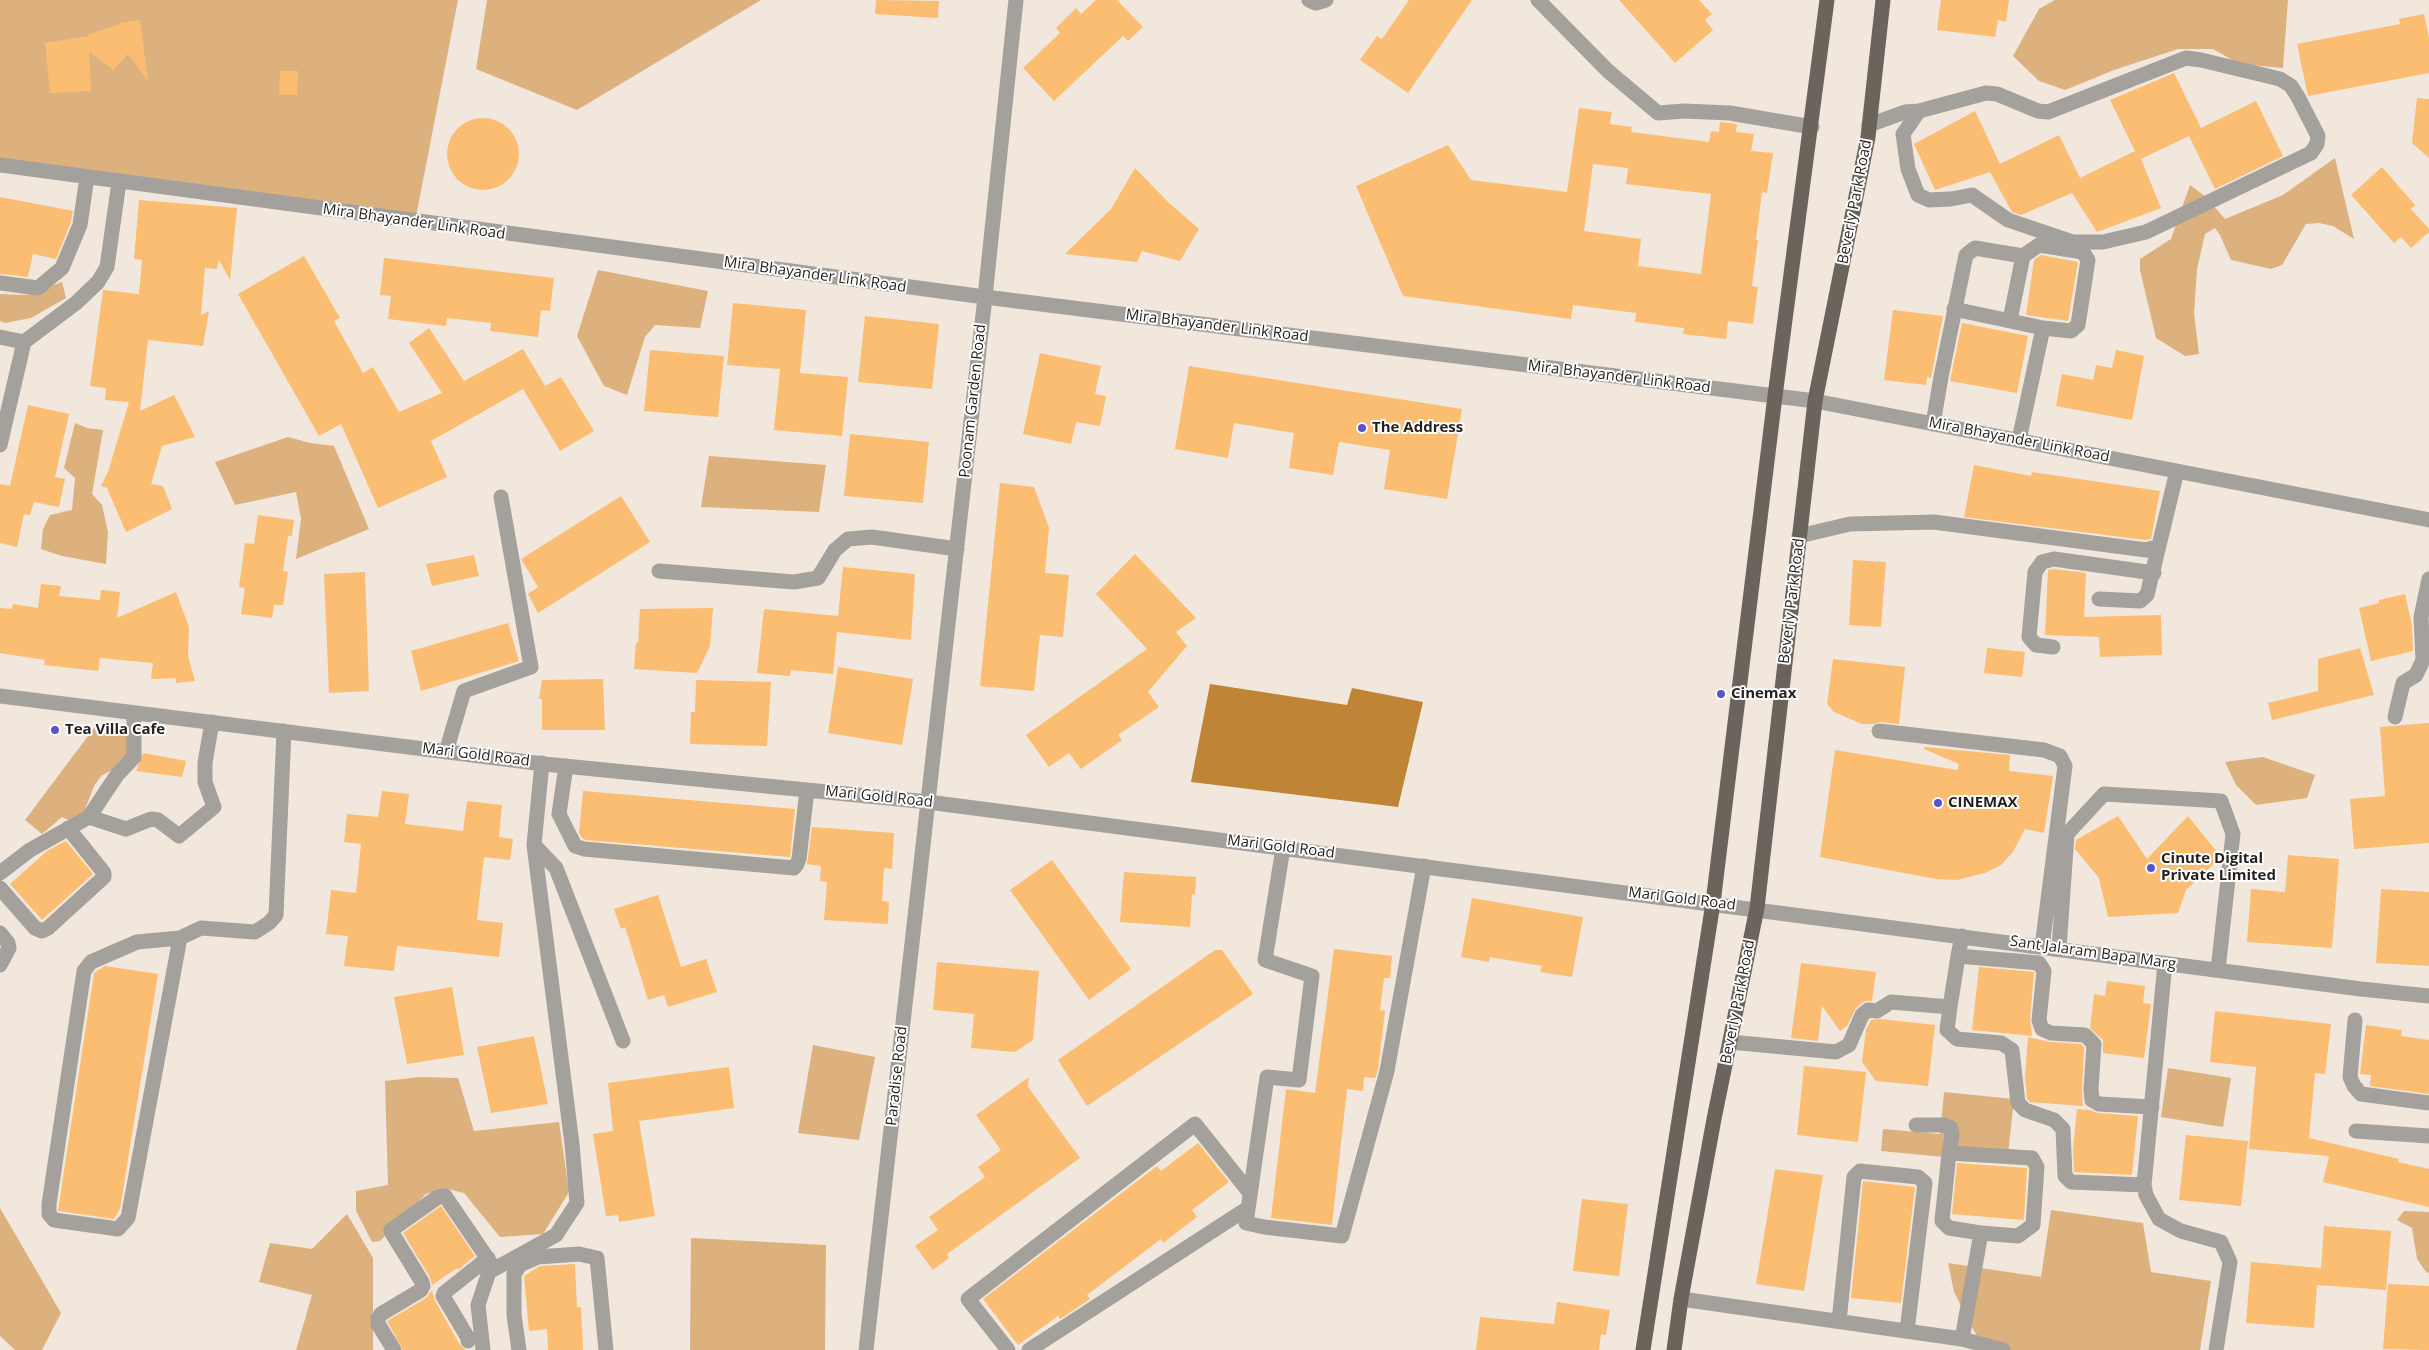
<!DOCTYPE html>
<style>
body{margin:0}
canvas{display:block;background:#f1e7dd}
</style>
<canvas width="2429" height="1350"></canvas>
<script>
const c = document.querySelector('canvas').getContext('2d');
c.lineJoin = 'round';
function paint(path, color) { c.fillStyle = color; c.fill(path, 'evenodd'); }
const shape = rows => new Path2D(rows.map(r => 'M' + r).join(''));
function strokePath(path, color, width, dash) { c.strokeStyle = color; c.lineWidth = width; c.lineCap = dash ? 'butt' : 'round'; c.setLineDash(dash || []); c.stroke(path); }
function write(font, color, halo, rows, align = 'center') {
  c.font = font + ' "Open Sans",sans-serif'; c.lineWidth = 4; c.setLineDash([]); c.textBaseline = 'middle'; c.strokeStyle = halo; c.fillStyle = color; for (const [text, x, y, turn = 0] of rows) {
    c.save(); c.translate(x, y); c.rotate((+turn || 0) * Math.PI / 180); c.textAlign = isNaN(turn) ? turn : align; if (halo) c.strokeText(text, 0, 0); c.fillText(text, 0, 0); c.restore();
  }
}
const green = shape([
 [0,0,458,0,415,222,0,165],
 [487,0,761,0,577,110,476,69],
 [2055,0,2288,0,2283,68,2239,64,2213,49,2178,49,2114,70,2065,90,2039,81,2013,56,2039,9],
 [2335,158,2354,239,2333,226,2319,223,2306,224,2282,265,2271,269,2231,260,2220,235,2215,228,2205,234,2197,269,2194,313,2199,354,2185,356,2156,338,2140,270,2140,259,2171,239,2190,185,2205,196,2225,219,2283,195],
 [598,270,708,291,700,328,655,325,645,337,627,395,604,386,577,336],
 [62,282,66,298,31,318,5,323,0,321,0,294,27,295],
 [75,423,87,428,103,430,92,494,102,505,108,532,106,564,62,556,41,549,43,529,50,515,72,510,75,478,64,468],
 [288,437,310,443,334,446,369,529,296,559,301,519,296,492,235,505,215,462],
 [709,456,826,465,819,512,701,507],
 [97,724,124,726,130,735,131,752,119,766,101,776,94,786,84,812,70,821,62,817,42,834,25,820],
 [2263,757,2315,775,2307,798,2256,805,2236,785,2225,762],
 [813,1045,875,1057,859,1140,798,1133],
 [2168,1068,2231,1078,2223,1127,2161,1117],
 [420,1077,458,1078,474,1131,559,1122,569,1192,543,1234,500,1237,464,1193,447,1189,426,1194,380,1241,372,1242,356,1211,356,1191,388,1185,385,1081],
 [1944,1092,2014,1099,2007,1163,1881,1151,1883,1129,1940,1134],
 [0,1208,61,1313,42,1350,15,1350,0,1336],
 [2051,1210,2143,1223,2151,1272,2211,1281,2200,1350,1984,1350,1954,1292,1948,1263,2041,1277],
 [2404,1211,2429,1212,2429,1273,2426,1272,2417,1259,2412,1228,2397,1220],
 [347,1214,373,1258,373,1350,296,1350,312,1295,259,1282,270,1243,312,1249],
 [691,1238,826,1245,825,1350,690,1350]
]);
const water = shape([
 [1210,684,1347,705,1352,688,1423,702,1398,807,1191,782]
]);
const building = shape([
 [876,0,939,1,938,18,875,14],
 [1096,0,1117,0,1143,27,1128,41,1123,36,1054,101,1023,68,1060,33,1056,28,1076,8,1081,14],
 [1409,0,1472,0,1408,93,1360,60,1377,36,1382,39],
 [1619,0,1699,0,1712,14,1705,20,1713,30,1675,63],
 [1941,0,2009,0,2006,22,1998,20,1995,37,1937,30],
 [2424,14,2429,38,2429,73,2308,96,2297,44,2400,24,2399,19],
 [140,20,148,81,128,54,113,70,89,51,91,91,50,93,45,43,89,36,89,34,119,25,119,23],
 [280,71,298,71,297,95,279,95],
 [2174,73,2201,128,2256,101,2283,156,2215,189,2189,136,2141,159,2161,208,2097,232,2072,193,2021,215,2012,212,1990,172,1935,190,1914,144,1975,111,2000,164,2059,135,2080,178,2135,151,2110,100],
 [2417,98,2429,99,2429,158,2412,143],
 [1579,108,1612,112,1610,124,1632,127,1631,132,1709,142,1711,131,1719,132,1720,122,1737,124,1736,132,1754,134,1751,151,1773,153,1767,193,1762,192,1756,240,1758,240,1752,286,1758,287,1753,324,1728,321,1726,339,1683,334,1684,328,1635,322,1636,313,1573,305,1571,319,1403,296,1356,186,1448,145,1471,180,1567,192],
 [1593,164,1628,168,1626,184,1711,194,1701,274,1638,266,1641,239,1584,231],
 '447 154a36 36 0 1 1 72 0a36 36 0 1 1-72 0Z',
 [2382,167,2415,205,2411,209,2429,229,2429,232,2411,248,2401,237,2394,243,2351,195],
 [1135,168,1168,202,1199,229,1180,261,1142,251,1137,262,1065,254,1111,209],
 [0,197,73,211,71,222,56,259,33,254,28,277,0,274],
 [139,200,237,208,230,280,219,260,217,269,205,268,201,315,209,311,203,346,148,340,140,411,174,395,195,437,162,446,151,484,163,486,172,509,126,532,107,488,101,486,108,472,129,402,105,400,106,388,90,386,103,290,139,294,142,260,134,259],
 [2041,255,2078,262,2068,321,2026,315,2034,260],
 [304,256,340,318,334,321,363,373,373,367,399,412,442,393,409,343,429,328,464,381,523,349,545,386,561,377,594,431,560,451,523,389,431,441,447,477,378,508,341,424,319,436,238,294],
 [384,258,554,278,550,311,541,310,538,337,490,331,491,323,447,318,446,326,388,319,391,296,380,295],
 [733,303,806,310,800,373,848,377,842,436,774,430,780,369,727,365],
 [1893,310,1943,316,1931,378,1927,377,1926,385,1884,380],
 [865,316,939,324,932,389,858,382],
 [1962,323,2028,336,2017,393,1950,381],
 [650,350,724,356,718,417,644,411],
 [2116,350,2144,356,2132,420,2056,406,2062,374,2093,380,2096,365,2112,368],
 [1040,353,1101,366,1095,394,1106,396,1100,426,1076,422,1071,444,1023,434],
 [1189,366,1462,409,1447,499,1384,489,1390,450,1339,442,1333,475,1289,468,1294,433,1234,423,1228,458,1175,449],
 [28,405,69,414,55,477,65,479,59,507,34,502,30,515,24,514,17,547,0,543,0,484,10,486],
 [850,434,929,442,923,503,844,496],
 [1974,465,2031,476,2032,472,2160,491,2151,539,2145,540,1964,517],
 [1000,483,1034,487,1049,528,1045,573,1069,575,1063,637,1040,635,1034,691,980,686],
 [621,496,650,542,538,613,528,594,538,587,521,559],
 [258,515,294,520,292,536,288,536,283,571,288,572,283,605,274,605,272,618,241,614,245,588,239,587,245,543,254,544],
 [1135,554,1196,618,1176,632,1187,646,1148,692,1159,707,1118,735,1122,740,1081,769,1069,753,1049,767,1026,735,1147,649,1096,594],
 [474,555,479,576,432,586,426,564],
 [1853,560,1886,562,1881,627,1849,625],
 [843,567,915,574,911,640,837,632,833,674,791,670,790,676,757,673,764,609,838,616],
 [2054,569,2086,573,2084,617,2161,615,2162,655,2100,657,2099,637,2045,635,2048,570],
 [365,572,369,691,329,693,324,574],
 [41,584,61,586,59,596,100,600,101,590,120,592,117,618,176,592,189,627,188,656,195,681,176,683,176,678,151,679,153,663,100,658,98,671,44,665,45,660,0,653,0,608,12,609,13,604,38,608],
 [2405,594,2412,626,2413,651,2371,661,2359,608,2379,603,2379,600],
 [713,608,710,646,697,673,634,669,636,643,638,643,640,609],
 [508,623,519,661,421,691,411,651],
 [1987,648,2025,652,2022,677,1984,673],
 [2360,648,2374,695,2272,720,2268,703,2318,691,2318,659],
 [1833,659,1905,667,1899,724,1880,722,1873,724,1862,724,1834,712,1827,704],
 [838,667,913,679,902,745,828,733],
 [603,679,605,730,542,730,542,699,539,699,542,680],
 [696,680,771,682,767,746,690,744,691,712,695,712],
 [2429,723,2429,843,2354,849,2350,799,2385,796,2380,727],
 [1924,747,2010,755,2009,771,2053,776,2044,833,2025,829,2013,852,2001,865,1985,873,1957,880,1936,879,1820,857,1835,750,1957,770,1959,764,1924,749],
 [143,753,186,761,182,777,136,771],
 [382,791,409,794,405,824,463,831,467,801,502,805,499,837,513,839,510,860,484,857,477,920,503,923,499,957,397,946,394,971,344,966,348,936,326,934,331,890,356,893,361,844,344,842,347,814,378,817],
 [583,791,795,809,790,857,586,840,582,838,579,833],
 [2118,816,2147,859,2188,816,2221,857,2186,890,2178,913,2108,917,2099,878,2075,849,2076,840],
 [812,827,894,833,892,869,884,868,882,901,889,902,888,924,824,920,827,882,820,881,821,866,807,864],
 [66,841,93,874,42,920,10,884,47,851],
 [2288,855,2339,859,2332,948,2247,942,2251,889,2285,892],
 [1052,860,1131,969,1089,1000,1010,890],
 [1124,872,1196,877,1195,895,1192,894,1190,927,1120,922],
 [2381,889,2429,892,2429,966,2376,963],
 [658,895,681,967,706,959,717,992,668,1007,664,995,648,1000,625,927,621,929,614,909],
 [1472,898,1583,917,1572,977,1540,972,1542,966,1490,957,1489,962,1461,957],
 [1334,949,1392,956,1390,978,1384,978,1380,1010,1385,1011,1378,1070,1375,1078,1364,1077,1363,1091,1347,1089,1332,1225,1271,1218,1286,1089,1315,1093],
 [1215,950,1222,950,1253,994,1087,1106,1058,1060],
 [937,962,1039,971,1033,1040,1015,1052,971,1048,974,1014,933,1010],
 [1801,963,1876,972,1872,1001,1865,1001,1856,1008,1847,1026,1840,1031,1822,1006,1818,1041,1791,1038],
 [105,966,158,974,120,1209,114,1219,58,1211,94,973],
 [1979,967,2034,972,2030,1019,2032,1036,1972,1030],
 [2107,981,2145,986,2143,1003,2151,1004,2144,1058,2103,1053,2103,1040,2090,1028,2094,994,2105,996],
 [452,987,464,1055,407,1064,394,997],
 [2215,1011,2331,1024,2325,1074,2315,1073,2309,1138,2399,1159,2398,1162,2429,1169,2429,1207,2323,1182,2329,1156,2249,1149,2256,1067,2210,1062],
 [1880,1019,1935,1025,1928,1086,1876,1081,1862,1062,1866,1030,1871,1020],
 [2366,1025,2402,1030,2401,1036,2429,1040,2429,1094,2370,1086,2371,1075,2360,1074],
 [534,1036,548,1104,491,1113,477,1047],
 [2028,1037,2050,1042,2081,1044,2084,1048,2082,1089,2083,1106,2030,1102,2027,1099,2025,1077],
 [1804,1066,1866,1072,1858,1142,1797,1135],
 [729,1067,734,1108,639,1121,655,1216,619,1222,618,1215,606,1216,593,1134,613,1131,608,1083],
 [1029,1077,1028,1087,1080,1158,947,1254,949,1258,933,1270,915,1246,938,1230,929,1217,985,1177,978,1167,1001,1150,976,1115],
 [2077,1109,2090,1110,2098,1113,2138,1116,2132,1175,2074,1172,2073,1150],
 [2186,1135,2248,1141,2241,1206,2179,1200],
 [1198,1143,1229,1182,1192,1210,1197,1217,1163,1243,1161,1239,1087,1295,1090,1299,1060,1319,1058,1316,1018,1345,983,1299,1157,1166,1161,1171],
 [1957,1163,2027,1168,2024,1220,1952,1214],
 [1775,1169,1823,1175,1804,1291,1756,1284],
 [1863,1181,1915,1187,1901,1303,1851,1298],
 [1582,1199,1628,1204,1619,1276,1573,1271],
 [441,1206,475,1256,458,1270,457,1268,432,1285,430,1277,403,1233],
 [2324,1226,2391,1231,2386,1290,2317,1285,2314,1328,2246,1323,2251,1262,2321,1268],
 [575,1264,577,1307,581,1307,583,1350,548,1350,547,1329,529,1331,524,1276,540,1266],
 [2388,1284,2429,1286,2429,1350,2383,1349],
 [432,1290,435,1301,460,1345,466,1350,403,1350,387,1321,426,1298],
 [1557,1302,1610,1310,1606,1335,1601,1334,1599,1350,1476,1350,1480,1317,1554,1324]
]);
const minor = shape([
 [1309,0,1316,3,1326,0],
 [1538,0,1608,71,1658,113,1684,111,1730,113,1812,127],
 [1869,125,1905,112,1919,111,1986,93,1997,94,2038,111,2048,112,2186,58,2201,60,2280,79,2291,86,2298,97,2318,136,2317,144,2311,153,2146,232,2103,242,2073,242,2008,220,1972,195,1951,199,1929,200,1918,195,1908,169,1903,134,1919,111],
 [0,165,985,297,1815,401,2429,520],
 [0,283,38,288,62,268,80,225,87,177],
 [1954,309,2043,328],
 [2010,320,2023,256],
 [0,337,24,342],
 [1933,424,1941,377,1966,255,1975,248,2023,256,2039,245,2083,252,2088,260,2078,325,2071,331,2043,328,2019,440],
 [0,445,24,342,76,303,98,282,107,267,119,182],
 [1799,536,1850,524,1934,522,2146,550,2153,548],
 [659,571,794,582,818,578,835,550,848,539,872,537,957,549],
 [2099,599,2140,601,2147,595,2177,471],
 [2053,647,2036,645,2029,637,2035,572,2042,562,2054,559,2154,573],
 [0,696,544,764,928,802,2361,989,2429,996],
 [2395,717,2403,683,2416,675,2423,660,2421,617,2429,579],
 [1879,731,2044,750,2060,756,2065,766,2042,947],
 [446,752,464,691,531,667,501,497],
 [566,766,559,814,575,846,584,849,794,868,797,864,799,859,807,790],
 [89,817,126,829,151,819,158,820,179,836,214,807,205,782,205,763,212,722],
 [534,845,556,868,623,1041],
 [1283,848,1265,960,1312,976,1299,1080,1267,1077,1246,1223,1264,1227,1342,1236,1387,1071,1424,866],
 [0,873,30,850,89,817,117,775,134,757,134,713],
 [0,888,35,928,42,931,48,928,104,877,104,873,68,828],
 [0,933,8,943,9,948,0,965],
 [1962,936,1958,956,2039,963,2044,971,2039,1020,2042,1029,2051,1033,2085,1035,2094,1044,2091,1089,2092,1100,2099,1104,2152,1107],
 [180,938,137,942,91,962,84,971,49,1204,49,1214,54,1220,118,1229,128,1218,180,938,201,928,255,932,269,923,276,915,284,731],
 [2059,949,2067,834,2104,794,2221,801,2233,834,2218,970],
 [2165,963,2144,1185,2146,1195,2159,1219,2181,1231,2221,1242,2230,1262,2216,1350],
 [1950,1007,1958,956],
 [2355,1020,2350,1077,2354,1086,2361,1094,2429,1103],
 [1730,1042,1836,1052,1849,1045,1862,1015,1868,1010,1877,1011,1891,1002,1950,1007,1947,1030,1957,1039,2001,1043,2012,1050,2018,1103,2025,1110,2054,1120,2063,1129,2065,1176,2071,1182,2144,1185],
 [1916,1125,1944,1125,1951,1128,1952,1135,1949,1153],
 [2356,1131,2429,1136],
 [1681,1299,1962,1339,2003,1350],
 [1839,1321,1854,1177,1860,1171,1918,1177,1925,1183,1907,1331],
 [1962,1339,1981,1233,2018,1236,2033,1225,2037,1167,2032,1158,1949,1153,1942,1221,1949,1228,1981,1233],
 [468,1341,468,1338,443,1296,444,1293,488,1258],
 [394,1350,378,1324,378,1319,381,1314,421,1290,423,1286,422,1282,392,1233,391,1230,394,1228,438,1197,445,1196,494,1268],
 [483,1350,478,1305,489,1272,556,1235,577,1203,572,1144,534,845,542,763],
 [519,1350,514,1315,514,1274,520,1265,538,1257,579,1254,597,1258,606,1350],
 [866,1350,985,297,1016,0],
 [1008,1350,968,1299,1195,1124,1250,1193],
 [1029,1350,1248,1208]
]);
const major = shape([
 [1643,1350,1713,903,1775,396,1827,0],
 [1674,1350,1681,1299,1714,1119,1757,908,1815,401,1868,137,1883,0]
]);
const markers = [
 [1362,428,5,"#5a54cc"],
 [1721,694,5,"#5a54cc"],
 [55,730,5,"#5a54cc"],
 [1938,803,5,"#5a54cc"],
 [2151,868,5,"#5a54cc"]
];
const streetNames = [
 ["Beverly Park Road",1855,202,-79],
 ["Mira Bhayander Link Road",414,222,8],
 ["Mira Bhayander Link Road",815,275,8],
 ["Mira Bhayander Link Road",1217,326,7],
 ["Mira Bhayander Link Road",1619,377,7],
 ["Poonam Garden Road",973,401,-84],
 ["Mira Bhayander Link Road",2019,440,11],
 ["Beverly Park Road",1792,601,-83],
 ["Mari Gold Road",476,755,7],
 ["Mari Gold Road",879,797,6],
 ["Mari Gold Road",1281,847,7],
 ["Mari Gold Road",1682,899,7],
 ["Sant Jalaram Bapa Marg",2093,953,8],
 ["Beverly Park Road",1738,1002,-79],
 ["Paradise Road",897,1076,-84]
];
const poiNames = [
 ["The Address",1372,428],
 ["Cinemax",1731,694],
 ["Tea Villa Cafe",65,730],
 ["CINEMAX",1948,803],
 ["Cinute Digital",2161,859],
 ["Private Limited",2161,876]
];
paint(green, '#ddb17d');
paint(water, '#c08437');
paint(building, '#fbbd71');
strokePath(minor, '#a4a09b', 15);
strokePath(major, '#6b645c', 15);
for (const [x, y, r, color] of markers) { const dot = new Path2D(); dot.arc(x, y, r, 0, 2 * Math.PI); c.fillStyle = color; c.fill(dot); strokePath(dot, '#fff', 2); }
write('15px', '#231f1b', '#fff', streetNames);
write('bold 15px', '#231f1b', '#fff', poiNames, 'left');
</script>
